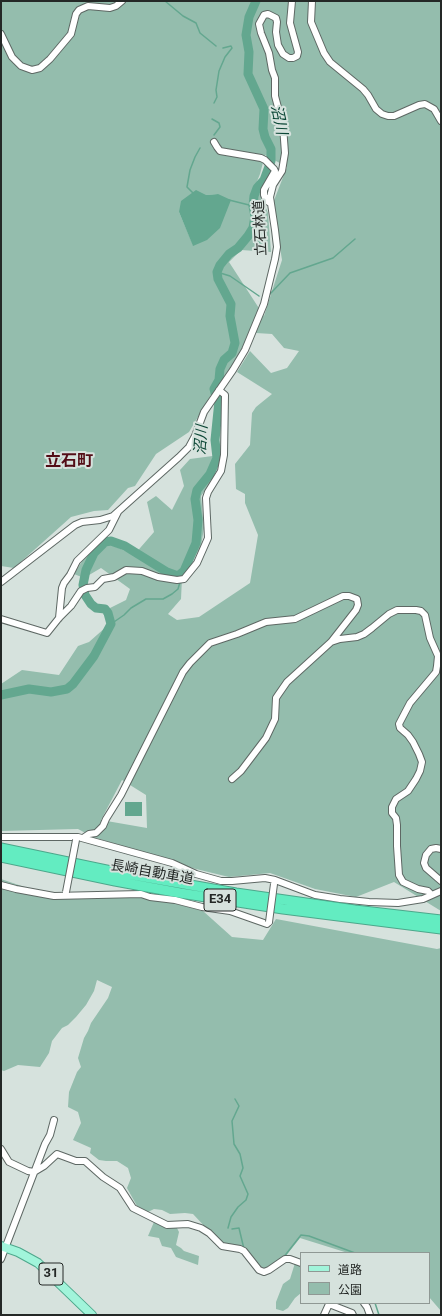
<!DOCTYPE html>
<meta charset="utf-8">
<style>
body{margin:0}
#map{position:relative;width:442px;height:1316px;overflow:hidden;background:#d6e2dd;font-family:Roboto,"Noto Sans JP",sans-serif}
canvas{display:block}
.frame{position:absolute;inset:0;border:2px solid #242826;pointer-events:none}
.legend{position:absolute;left:300px;top:1252px;width:130px;height:52px;box-sizing:border-box;background:#d6e2dd;border:1px solid #8f9894;margin:0;padding:5px 7px;list-style:none;font-size:12px;color:#242826}
.legend li{display:flex;align-items:center;gap:8px;height:20px}
.legend b{width:20px;border:1px solid #8f9894}
</style>
<div id="map">
<canvas width="442" height="1316"></canvas>
<div class="frame"></div>
<ul class="legend">
<li><b style="height:5px;background:#a1f4da"></b>道路</li>
<li><b style="height:11px;background:#94bdad"></b>公園</li>
</ul>
</div>
<script>
const c = document.querySelector('canvas').getContext('2d');
c.lineJoin = 'round';
function paint(path, color) { c.fillStyle = color; c.fill(path, 'evenodd'); }
const shape = rows => new Path2D(rows.map(r => 'M' + r).join(''));
function strokePath(path, color, width, dash) { c.strokeStyle = color; c.lineWidth = width; c.lineCap = dash ? 'butt' : 'round'; c.setLineDash(dash || []); c.stroke(path); }
function write(font, color, halo, rows, align = 'center') {
  c.font = font + ' Roboto,"Noto Sans JP",sans-serif'; c.lineWidth = 4; c.setLineDash([]); c.textBaseline = 'middle'; c.strokeStyle = halo; c.fillStyle = color; for (const [text, x, y, turn = 0] of rows) {
    c.save(); c.translate(x, y); c.rotate((+turn || 0) * Math.PI / 180); c.textAlign = isNaN(turn) ? turn : align; if (halo) c.strokeText(text, 0, 0); c.fillText(text, 0, 0); c.restore();
  }
}
const green = shape([
 [1,1,441,1,441,911,394,882,356,897,315,889,270,873,229,877,196,869,93,837,78,829,1,831,1,684,22,670,59,675,78,646,89,642,106,627,108,609,126,600,130,589,101,568,84,578,74,574,86,555,101,540,134,555,154,532,147,502,156,496,172,510,184,486,180,470,190,459,220,455,213,479,201,496,204,528,201,546,182,578,181,599,168,614,177,620,199,617,250,583,258,535,245,503,245,494,236,489,235,464,250,445,252,413,256,407,272,394,237,372,250,351,271,373,287,368,299,351,284,348,272,334,256,333,211,395,189,432,156,454,135,486,128,488,108,510,94,511,71,517,14,568,1,566],
 [265,155,287,167,273,203,282,260,264,316,229,262,241,250,271,252,268,213,260,193,249,201,260,174],
 [218,194,193,245,179,212,206,195],
 [122,780,146,795,147,828,101,820],
 [1,879,57,898,154,898,203,911,232,937,263,940,276,919,437,949,441,948,441,1311,429,1297,429,1253,348,1253,300,1238,285,1257,267,1269,260,1267,244,1247,225,1245,207,1229,193,1214,185,1213,170,1214,162,1210,154,1209,148,1212,137,1206,127,1188,131,1178,128,1168,117,1161,106,1161,99,1160,90,1153,91,1148,73,1140,81,1123,78,1112,68,1107,69,1092,77,1072,81,1067,78,1058,84,1038,88,1031,91,1023,108,998,112,987,97,980,94,991,86,1005,76,1017,68,1025,62,1028,52,1041,49,1053,40,1067,18,1065,4,1071,1,1070],
 [154,1222,176,1226,179,1232,176,1245,181,1248,184,1251,199,1256,198,1265,176,1257,171,1248,162,1246,159,1238,148,1236],
 [295,1263,301,1266,301,1293,295,1298,288,1308,283,1311,276,1309,276,1302,283,1284,290,1279]
]);
const water = shape([
 [196,190,206,195,218,194,231,200,220,228,207,240,193,246,179,212,181,201],
 [261,222,264,223,265,240,261,245,255,246,252,241,258,233],
 [125,802,142,802,142,816,125,816]
]);
const stream = shape([
 [165,1,183,16,196,23,200,33,216,46],
 [214,103,217,97,216,90,219,71,225,57,232,48,231,46,223,48],
 [212,119,219,123,220,127,214,135],
 [193,193,187,187,190,170,195,157,200,148],
 [229,200,253,206],
 [217,272,230,276,259,296],
 [270,294,290,273,333,258,355,239],
 [111,624,124,615,131,608,146,599,163,599,172,594,178,589,180,582],
 [228,1228,231,1217,238,1207,246,1200,248,1194,240,1176,243,1168,240,1154,234,1144,232,1121,239,1106,235,1099],
 [232,1229,239,1228,244,1249],
 [283,1258,301,1235,309,1236,355,1253],
 [375,1303,379,1315]
]);
const river = shape([
 [1,695,29,689,51,692,67,689,73,684,94,656,111,624,108,613,105,609,96,608,91,604,85,595,83,585,86,570,94,553,105,542,111,541,125,546,167,572,178,576,184,571,196,543,198,520,195,499,197,490,210,474,217,458,215,440,219,401,215,393,214,389,219,380,220,369,224,360,232,353,235,343,230,316,231,304,218,279,217,272,220,265,229,254,238,248,248,236,253,228,255,216,253,206,254,196,257,188,264,180,271,161,271,149,265,137,263,129,264,109,248,74,249,52,246,35,249,17,256,1]
]);
const minor = shape([
 [312,1,311,22,324,53,330,62,363,89,368,95,376,109,382,114,388,116,394,116,419,105,425,104,434,109,441,121],
 [1,34,12,57,21,66,32,70,40,68,50,59,71,34,76,14,79,10,88,6,110,8,116,6,122,1],
 [214,142,217,147,220,151,261,158,265,160,274,169,275,171,264,190,264,195,266,200,270,203],
 [1,582,75,525,82,522,100,520,113,516,179,457,189,447,195,436,204,412,233,370,245,350,264,304,275,259,277,247,275,230,270,197,273,185,282,171,285,153,283,126,275,96,275,78,272,70,269,53,261,33,259,24,264,15,268,14,276,18,277,22,276,32,278,45,283,54,289,58,293,58,297,56,298,52,290,23,292,1],
 [59,618,62,588,64,583,70,575,77,561,109,530,118,512],
 [1,619,47,633,59,618,71,606,81,591,87,588,95,587,103,579,114,577,126,570,142,571,158,577,177,580,184,579,197,563,208,538,206,498,208,492,221,471,224,455,225,395,219,390],
 [331,642,340,639,357,637,364,634,372,628,389,614,397,610,416,610,421,611,425,615,430,638,438,656,437,666,436,672,431,678,410,703,399,724,400,728,408,735,413,742,419,754,422,762,420,771,416,779,408,791,396,799,392,807,392,813,396,818,397,825,397,846,399,875,403,882,418,889,428,891,432,895],
 [1,837,78,837,172,863,196,874,221,881,232,881,265,878,275,880,315,895,340,899,369,902,398,903,423,899,441,891],
 [83,838,89,834,96,833,103,826,106,819,121,795,183,672,190,663,210,643,237,634,266,622,295,619,343,596,349,596,357,599,358,605,356,610,331,642,287,682,278,695,276,698,275,719,266,738,241,771,232,779],
 [441,849,436,848,431,849,426,855,424,863,426,868,441,881],
 [1,885,16,889,54,896,141,894,150,897,175,900,202,907,230,911,267,924,269,922],
 [1,1149,9,1162,28,1171,34,1172,44,1166,57,1154,76,1161,85,1161,103,1177,120,1188,133,1208,167,1225,188,1224,201,1228,209,1233,222,1246,240,1249,244,1251,259,1270,264,1272,269,1270,285,1259,290,1259,301,1263],
 [1,1259,45,1144,50,1135,54,1120],
 [364,1303,367,1307,370,1315],
 [324,1315,329,1304,352,1313,353,1315]
]);
const major = shape([
 [1,1246,18,1252,38,1263,92,1315]
]);
const highway = shape([
 [1,848,116,872,236,893,355,910,441,920],
 [1,857,115,881,180,893,283,909,441,929]
]);
const minorBridge = shape([
 [66,892,76,840],
 [269,922,274,884]
]);
const shields = [
 [220,900,32],
 [51,1274,24]
];
const shieldNames = [
 ["E34",220,900],
 ["31",51,1274]
];
const streetNames = [
 ["立石林道",261,228,-93],
 ["長崎自動車道",152,873,10]
];
const waterNames = [
 ["沼川",278,120,78],
 ["沼川",202,440,-86]
];
const quarterNames = [
 ["立石町",69,462]
];
paint(green, '#94bdad');
paint(water, '#63a78f');
strokePath(stream, '#63a78f', 1.5);
strokePath(river, '#63a78f', 9);
strokePath(minor, '#5e6864', 8);
strokePath(major, '#4da78b', 10);
strokePath(highway, '#4da78b', 11);
strokePath(minor, '#fff', 6);
strokePath(major, '#a1f4da', 8);
strokePath(highway, '#63ecc1', 9);
strokePath(minorBridge, '#5e6864', 8, []);
strokePath(minorBridge, '#fff', 6);
for (const [x, y, w] of shields) { const box = new Path2D(); box.roundRect(x - w / 2, y - 11, w, 22, 3); c.fillStyle = '#d6e2dd'; c.fill(box); strokePath(box, '#242826', 1); }
write('bold 13px', '#242826', null, shieldNames);
write('14px', '#242826', '#d6e2dd', streetNames);
write('italic 15px', '#0c4736', '#d6e2dd', waterNames);
write('bold 16px', '#530d16', '#d6e2dd', quarterNames);
</script>
